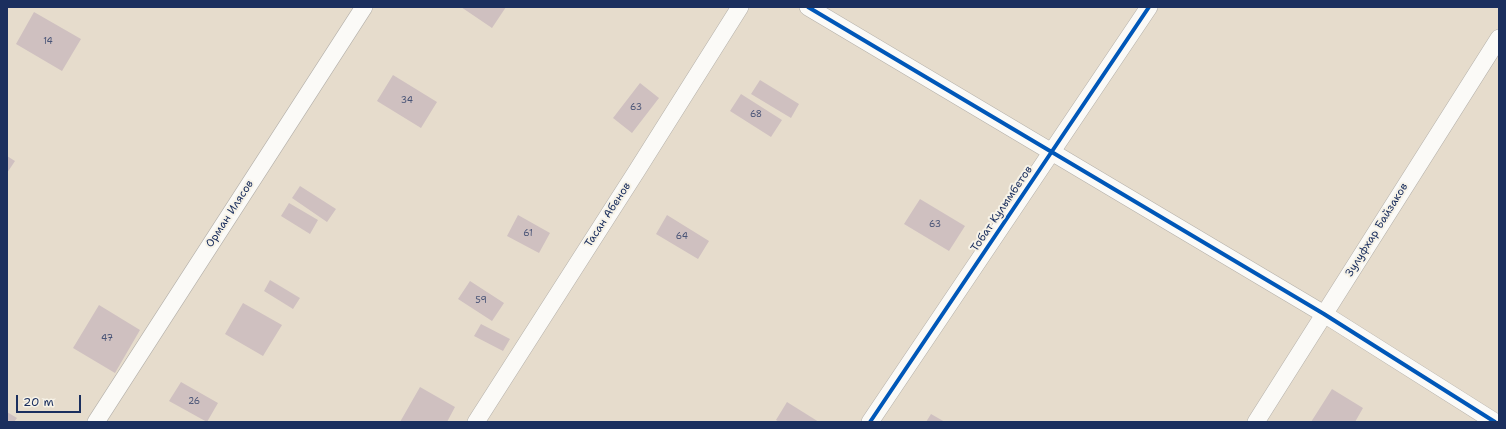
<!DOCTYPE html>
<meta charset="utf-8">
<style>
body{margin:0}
#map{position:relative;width:1506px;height:429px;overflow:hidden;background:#e6dccc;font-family:"Shantell Sans",sans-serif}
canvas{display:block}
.frame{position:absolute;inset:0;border:8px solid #1b2f5e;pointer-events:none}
.scale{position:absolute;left:16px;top:395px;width:65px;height:18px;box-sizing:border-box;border:2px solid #1b2f5e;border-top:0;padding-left:5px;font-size:12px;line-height:14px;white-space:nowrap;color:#1b2f5e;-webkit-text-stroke:3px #f7f3e8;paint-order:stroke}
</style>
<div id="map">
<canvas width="1506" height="429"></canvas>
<div class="frame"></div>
<div class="scale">20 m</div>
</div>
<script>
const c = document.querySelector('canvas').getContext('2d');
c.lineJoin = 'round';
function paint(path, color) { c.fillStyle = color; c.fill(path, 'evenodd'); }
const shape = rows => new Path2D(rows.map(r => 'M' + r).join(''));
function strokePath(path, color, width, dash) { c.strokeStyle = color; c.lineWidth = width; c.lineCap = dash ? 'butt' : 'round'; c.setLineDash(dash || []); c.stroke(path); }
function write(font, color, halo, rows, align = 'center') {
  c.font = font + ' "Shantell Sans",sans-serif'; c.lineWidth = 4; c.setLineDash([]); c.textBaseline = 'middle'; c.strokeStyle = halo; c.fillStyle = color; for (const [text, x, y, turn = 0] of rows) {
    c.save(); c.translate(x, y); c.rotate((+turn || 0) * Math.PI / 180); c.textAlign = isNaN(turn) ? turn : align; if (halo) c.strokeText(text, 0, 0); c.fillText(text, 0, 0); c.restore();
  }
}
const building = shape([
 [461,7,506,7,492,28],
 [34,12,81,39,62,71,16,44],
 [393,75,437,102,421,128,377,101],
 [760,80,799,104,791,118,751,94],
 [640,83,659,98,632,133,613,118],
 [741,94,782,120,771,137,730,111],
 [7,156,15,161,7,173],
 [300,186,336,209,327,222,292,198],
 [920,199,965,226,949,251,904,224],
 [289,203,318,220,310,234,281,216],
 [518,215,550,233,539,253,507,236],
 [667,215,709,241,698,259,656,234],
 [270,280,300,298,293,309,264,291],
 [470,281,504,303,492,321,458,299],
 [243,303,282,325,263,356,225,334],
 [99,305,140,330,115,373,73,348],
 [481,324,510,339,503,351,474,336],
 [181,382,218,403,207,422,169,401],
 [420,387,455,407,447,422,400,422],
 [1332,389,1363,408,1355,422,1311,422],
 [787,402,819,422,779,422,776,420],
 [7,412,17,418,14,422,7,422],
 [931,414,945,422,926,422]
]);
const street = shape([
 [808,7,1324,314,1495,422],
 [96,422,364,7],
 [476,422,636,172,740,7],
 [870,422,1149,7],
 [1256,422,1499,38]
]);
const cycleway = shape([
 [808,7,1324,314,1495,422],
 [870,422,1149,7]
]);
const numberNames = [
 ["14",48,42],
 ["34",407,101],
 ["63",636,108],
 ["68",756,115],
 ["63",935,225],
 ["61",528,234],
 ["64",682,237],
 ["59",481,301],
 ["47",107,339],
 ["26",194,402]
];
const streetNames = [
 ["Тобат Кулымбетов",1002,209,-56],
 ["Орман Илясов",230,214,-57],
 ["Тасан Абенов",608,215,-57],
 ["Зулуфхар Байзаков",1377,230,-58]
];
paint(building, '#cfc0c0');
strokePath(street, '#b3afa9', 18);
strokePath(street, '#fbfaf7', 17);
strokePath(cycleway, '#0057b8', 4);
write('9px', '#485376', null, numberNames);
write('11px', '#1b2f5e', '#f7f3e8', streetNames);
</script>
